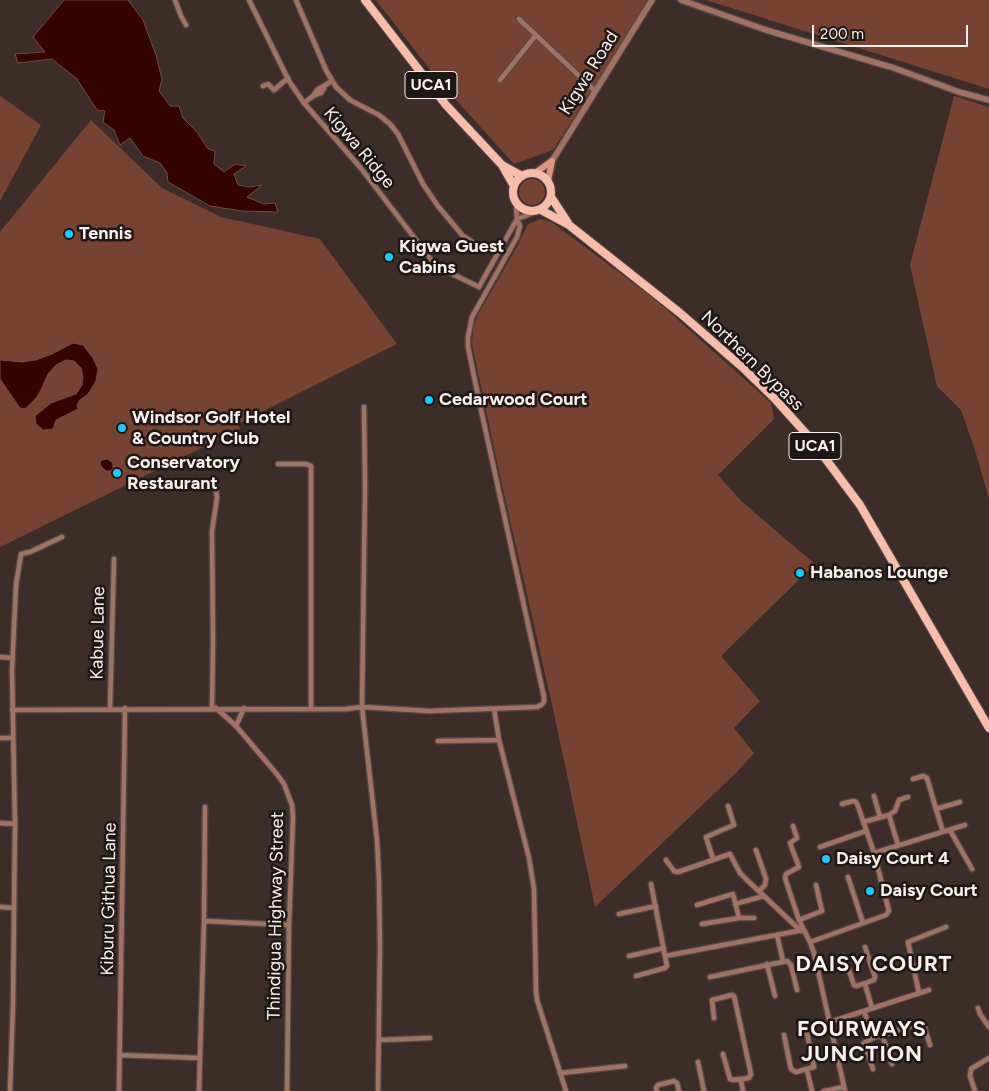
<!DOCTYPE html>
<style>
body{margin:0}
#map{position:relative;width:989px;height:1091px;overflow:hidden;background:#3c2d28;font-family:Figtree,sans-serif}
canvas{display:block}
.scale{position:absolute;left:812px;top:25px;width:156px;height:22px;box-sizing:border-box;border:2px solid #faf0ed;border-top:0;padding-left:6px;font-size:15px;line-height:18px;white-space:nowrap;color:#faf0ed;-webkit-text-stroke:4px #1e1715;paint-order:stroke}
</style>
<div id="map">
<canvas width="989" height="1091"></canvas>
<div class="scale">200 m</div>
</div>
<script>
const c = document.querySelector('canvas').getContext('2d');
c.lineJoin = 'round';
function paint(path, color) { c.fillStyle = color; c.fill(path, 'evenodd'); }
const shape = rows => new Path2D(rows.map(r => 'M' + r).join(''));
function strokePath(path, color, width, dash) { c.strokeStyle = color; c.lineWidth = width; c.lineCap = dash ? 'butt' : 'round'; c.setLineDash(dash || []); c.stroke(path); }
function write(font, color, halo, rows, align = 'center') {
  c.font = font + ' Figtree,sans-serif'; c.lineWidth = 5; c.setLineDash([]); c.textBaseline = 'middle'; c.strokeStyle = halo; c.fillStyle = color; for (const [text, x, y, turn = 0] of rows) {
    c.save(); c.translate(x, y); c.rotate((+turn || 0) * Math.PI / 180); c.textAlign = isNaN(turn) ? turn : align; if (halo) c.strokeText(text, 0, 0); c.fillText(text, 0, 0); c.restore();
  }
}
const green = shape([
 [376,0,650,0,553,150,514,164,438,80],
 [706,0,989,0,989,89],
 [0,96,41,125,0,201],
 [954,96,989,107,989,499,975,450,961,410,937,386,910,265],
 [91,120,162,188,221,217,320,239,397,344,238,424,240,429,0,547,0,232],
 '519 192a13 13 0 1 1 26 0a13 13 0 1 1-26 0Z',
 [541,219,553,223,656,300,771,403,774,419,718,475,741,501,815,564,721,656,760,701,734,728,754,753,738,771,595,907,553,709,499,472,472,344,473,329,477,316,518,245,528,224]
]);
const water = shape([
 [64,0,128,0,143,20,156,55,162,79,159,91,170,106,179,106,183,118,197,132,208,149,215,151,214,164,224,172,235,164,246,166,234,174,238,185,249,187,262,185,247,197,264,204,275,203,278,212,242,211,210,206,168,182,167,173,160,163,143,156,130,138,120,145,114,130,103,122,105,111,97,110,77,79,52,59,18,63,15,54,45,52,33,37,64,0],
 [73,343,83,345,93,358,98,369,96,381,88,394,80,400,77,405,78,409,56,420,53,429,43,430,36,424,35,416,51,403,76,394,82,385,83,376,81,368,74,361,66,360,56,365,48,374,41,390,36,398,25,409,20,408,0,379,0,360,22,362,36,360,52,354,73,343],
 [105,459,107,459,113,463,113,468,111,471,106,471,101,466,100,461,105,459]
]);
const minor = shape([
 [175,0,181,16,186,25],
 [249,0,289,81,304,103,360,167,436,266,479,287,517,219],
 [296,0,326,70,336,87,350,100,379,115,390,124,398,134,423,184,438,206,463,236,487,251],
 [519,19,595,91],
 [500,80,536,35],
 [263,86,268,84,274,90,288,78],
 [313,96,317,90,332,81],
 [304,103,313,96,321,93,324,88],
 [516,203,517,219],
 [517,219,538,211],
 [364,407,365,488,362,707,377,840,379,881,380,946,378,1091],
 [278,464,306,464,311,466,311,709],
 [0,657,13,658],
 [110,708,114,559],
 [212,708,213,644,212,531,217,498,215,482],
 [216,708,236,726,276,773,284,784,292,805,293,817,289,925,287,1091],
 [494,709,499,740,529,858,534,889,536,990,537,1000,566,1091],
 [12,710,346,709,362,707,429,711,537,707,541,705,544,702,544,697,480,405,468,347,468,337,472,317,517,237,520,226,519,223,515,223],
 [236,726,244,708],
 [0,738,13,738],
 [438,741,499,740],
 [913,779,923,776,927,778,936,809],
 [874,796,880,817],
 [889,815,895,811,899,800,908,797],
 [863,822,889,815,898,845],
 [0,823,15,824],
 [793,826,797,838,790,843,799,867,786,874,785,878,799,920,810,942,814,953,845,1091],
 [950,830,972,869],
 [943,832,936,809,960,802],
 [820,847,866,831],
 [756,850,766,879,765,885,759,891],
 [874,853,965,825],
 [713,859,706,837,734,825,728,806],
 [666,860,674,871,678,872,730,854,740,873,748,881,801,931],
 [848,877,863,923],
 [735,904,764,896],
 [697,905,733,894,739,918],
 [0,907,14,908],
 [619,914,656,906],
 [799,920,822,911,816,885],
 [204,921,205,807],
 [702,924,739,918,754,918],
 [777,935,783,961],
 [810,942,886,915,889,911,874,853,858,806,856,802,853,801,842,804],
 [629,956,664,948],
 [665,956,803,930],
 [844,956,854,985,857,986,874,980,875,977,865,947],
 [767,964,775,996],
 [636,976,665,968,667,966,651,884],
 [710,977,787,961,791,965,797,990],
 [865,984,872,1008],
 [919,993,908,942,946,927],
 [978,1008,980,1014,989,1027],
 [864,1011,873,1038],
 [714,1018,712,1000,732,995,734,996,751,1074,749,1078,734,1080,730,1079,723,1054],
 [830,1022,929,990],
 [784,1035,791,1069,796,1072,814,1067,807,1033],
 [882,1035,892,1064],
 [379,1040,430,1038],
 [120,1055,200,1058],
 [698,1062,704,1091],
 [873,1069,864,1043,873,1038,921,1023,924,1026,930,1045],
 [807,1070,812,1091],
 [560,1073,625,1066],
 [741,1080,743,1091],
 [10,1091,13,1005,15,824,12,670,16,585,21,554,30,552,62,537],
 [119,1091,125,708],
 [199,1091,204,921,289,925],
 [657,1091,656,1088,658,1085,674,1081,677,1083,679,1091],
 [824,1091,844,1087],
 [975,1091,970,1076,971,1069,989,1058]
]);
const tertiary = shape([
 [681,0,766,30,894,68,959,92,989,100],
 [552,161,652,0]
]);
const secondary = shape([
 [535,173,552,161],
 [548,181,552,161]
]);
const primary = shape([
 [365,0,446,105,502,165,514,186],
 [502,165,522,176],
 '513 192a19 19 0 1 1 38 0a19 19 0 1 1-38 0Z',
 [551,197,568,223],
 [541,210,569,225,680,313,742,367,775,399,810,438,860,505,989,728]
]);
const markers = [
 [69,234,5,"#1acafc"],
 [389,257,5,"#1acafc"],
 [429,400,5,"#1acafc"],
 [122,428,5,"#1acafc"],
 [117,473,5,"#1acafc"],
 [800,573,5,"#1acafc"],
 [826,859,5,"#1acafc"],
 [870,891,5,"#1acafc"]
];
const shields = [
 [431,85,52],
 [815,446,52]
];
const shieldNames = [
 ["UCA1",431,85],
 ["UCA1",815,446]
];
const streetNames = [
 ["Kigwa Road",589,73,-58],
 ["Kigwa Ridge",359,148,50],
 ["Northern Bypass",752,361,44],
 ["Kabue Lane",98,633,-89],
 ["Kiburu Githua Lane",109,899,-89],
 ["Thindigua Highway Street",276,916,-89]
];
const poiNames = [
 ["Tennis",79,234],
 ["Kigwa Guest",399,247],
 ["Cabins",399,268],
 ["Cedarwood Court",439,400],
 ["Windsor Golf Hotel",132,418],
 ["& Country Club",132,439],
 ["Conservatory",127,463],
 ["Restaurant",127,484],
 ["Habanos Lounge",810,573],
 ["Daisy Court 4",836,859],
 ["Daisy Court",880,891]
];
const districtNames = [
 ["DAISY COURT",874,965],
 ["FOURWAYS",862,1030],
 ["JUNCTION",862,1055]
];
paint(green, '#764333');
paint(water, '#330400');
strokePath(water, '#6f4b47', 1);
strokePath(minor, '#574844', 7);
strokePath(tertiary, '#574844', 8);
strokePath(secondary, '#574844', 9);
strokePath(primary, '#574844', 10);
strokePath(minor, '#a07263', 4.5);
strokePath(tertiary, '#a07263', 5.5);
strokePath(secondary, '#de967e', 6);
strokePath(primary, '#f6bdab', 8);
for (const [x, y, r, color] of markers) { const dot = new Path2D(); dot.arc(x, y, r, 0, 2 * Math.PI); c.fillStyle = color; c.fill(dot); strokePath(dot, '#1e1715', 2); }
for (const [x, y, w] of shields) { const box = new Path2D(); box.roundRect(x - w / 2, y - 13.5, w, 27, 4); c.fillStyle = '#1e1715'; c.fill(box); strokePath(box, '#faf0ed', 1); }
write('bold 16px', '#faf0ed', null, shieldNames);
write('18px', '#faf0ed', '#1e1715', streetNames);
write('bold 18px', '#faf0ed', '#1e1715', poiNames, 'left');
c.letterSpacing = '1px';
write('bold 22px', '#faf0ed', '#1e1715', districtNames);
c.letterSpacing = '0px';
</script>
